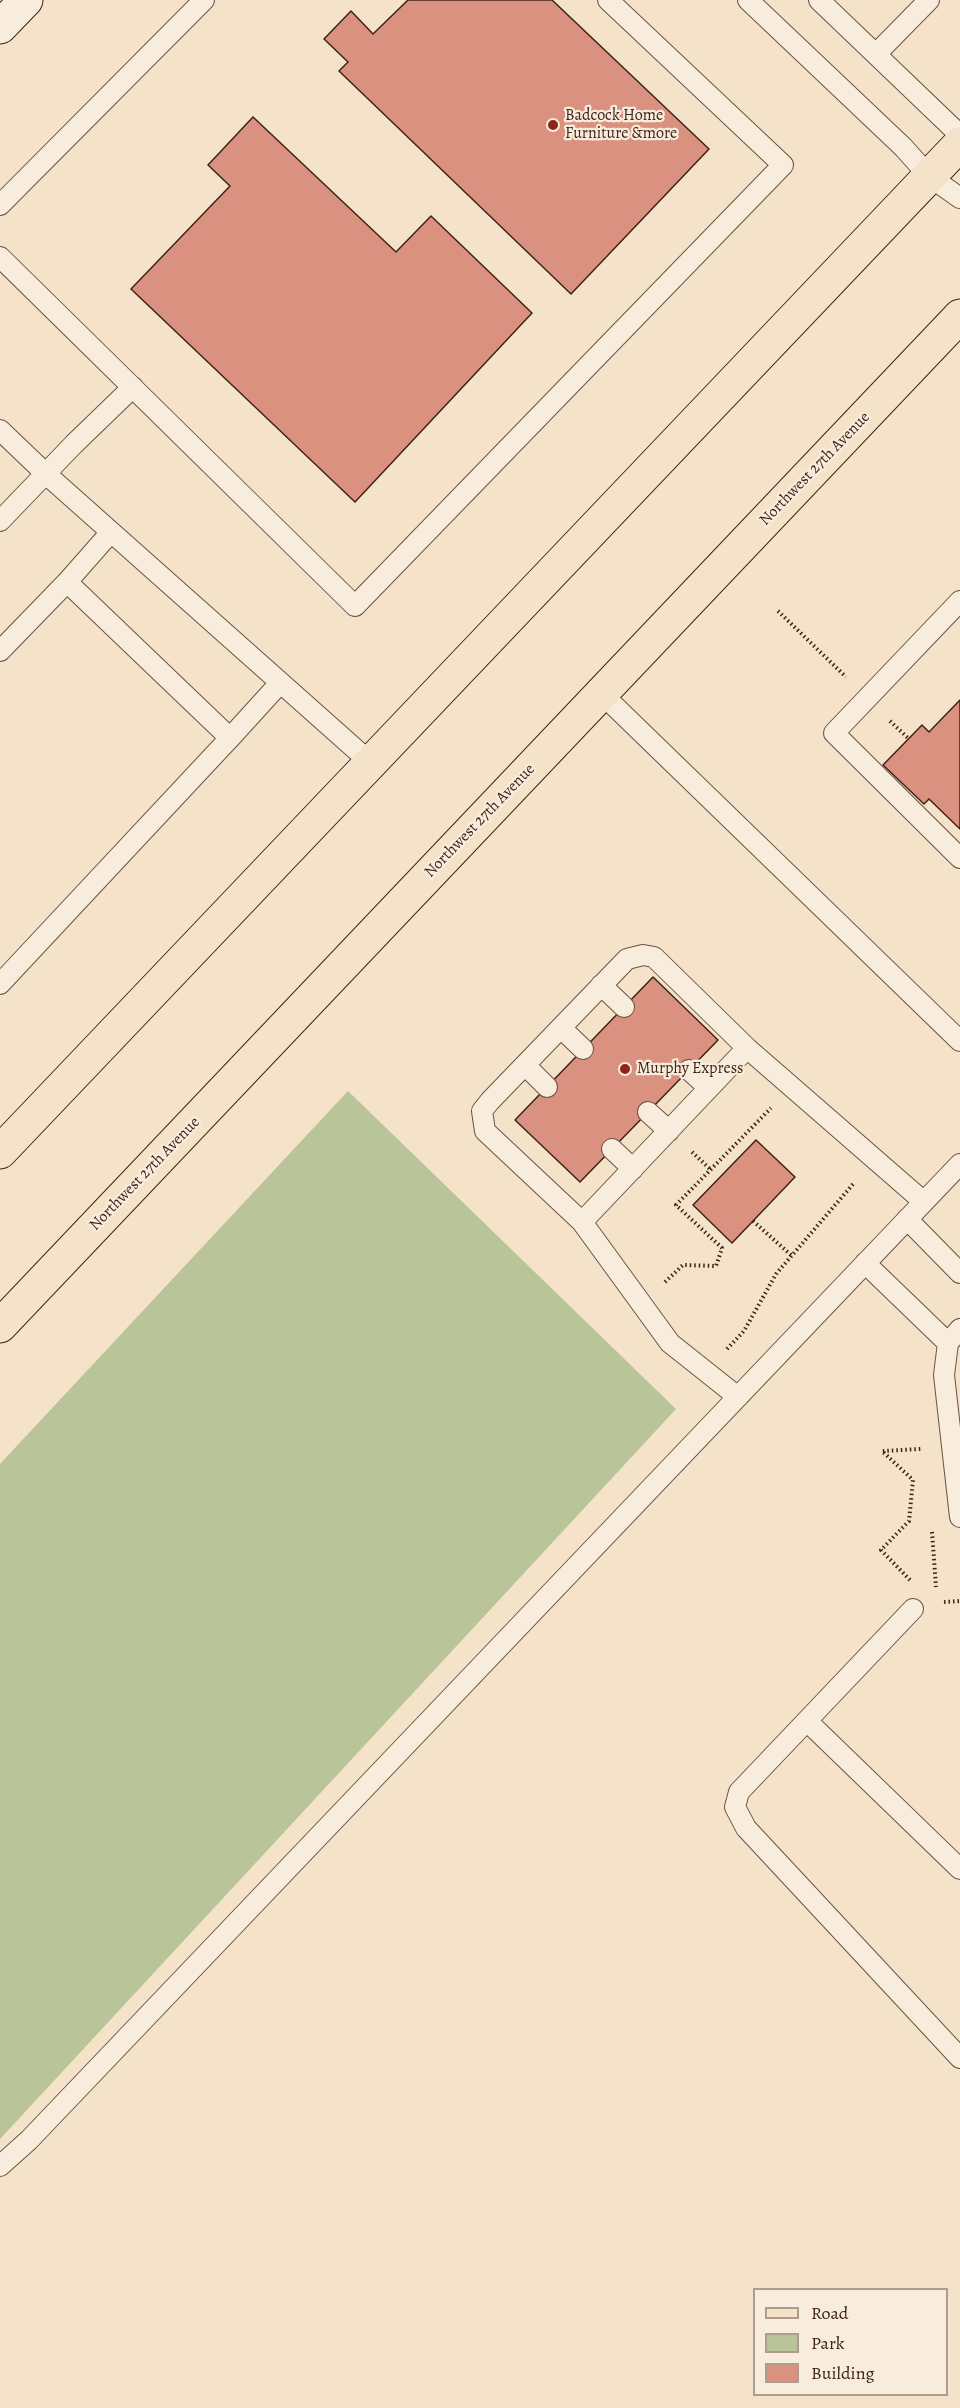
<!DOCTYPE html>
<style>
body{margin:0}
#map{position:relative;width:960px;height:2408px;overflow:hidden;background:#f4e2c9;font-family:Alegreya,serif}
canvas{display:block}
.legend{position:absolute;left:753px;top:2288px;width:195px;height:108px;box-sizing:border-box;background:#f8ecdc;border:2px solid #ae9c8e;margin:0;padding:8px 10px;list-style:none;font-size:18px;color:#3f2318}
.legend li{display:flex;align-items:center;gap:12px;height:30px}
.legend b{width:30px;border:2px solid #ae9c8e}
</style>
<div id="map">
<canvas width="960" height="2408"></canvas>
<ul class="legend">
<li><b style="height:8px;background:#f4e2c9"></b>Road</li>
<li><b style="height:16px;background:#b9c498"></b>Park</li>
<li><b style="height:16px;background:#da917f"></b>Building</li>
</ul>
</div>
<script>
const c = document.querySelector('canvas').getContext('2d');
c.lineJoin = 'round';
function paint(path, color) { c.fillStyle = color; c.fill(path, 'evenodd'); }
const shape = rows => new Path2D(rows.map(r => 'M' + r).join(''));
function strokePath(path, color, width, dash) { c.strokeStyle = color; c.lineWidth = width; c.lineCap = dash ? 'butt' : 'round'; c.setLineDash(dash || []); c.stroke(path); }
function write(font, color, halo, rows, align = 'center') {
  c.font = font + ' Alegreya,serif'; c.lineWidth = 4.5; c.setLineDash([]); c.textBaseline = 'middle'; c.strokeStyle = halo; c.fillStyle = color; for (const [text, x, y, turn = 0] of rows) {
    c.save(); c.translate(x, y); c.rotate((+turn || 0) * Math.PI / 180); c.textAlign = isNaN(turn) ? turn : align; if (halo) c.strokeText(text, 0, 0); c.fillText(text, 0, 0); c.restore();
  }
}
const green = shape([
 [348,1091,676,1409,0,2139,0,1464]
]);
const building = shape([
 [408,0,552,0,709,149,571,294,339,71,348,62,324,39,351,11,373,34,408,0],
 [253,117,396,252,431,216,532,313,355,502,131,289,230,186,208,165,253,117],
 [960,700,960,829,929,799,924,804,883,765,922,725,929,732,960,700],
 [653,977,718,1040,580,1182,515,1120,653,977],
 [756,1140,795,1177,732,1243,693,1205,756,1140]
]);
const path = shape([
 [778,611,846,677],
 [890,721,909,739],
 [692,1152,711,1170],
 [753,1221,792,1256],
 [665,1282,683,1265,716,1266,722,1248,676,1205,771,1108],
 [727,1349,744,1331,776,1274,854,1183],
 [932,1532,936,1587],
 [910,1580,881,1550,909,1521,913,1480,882,1451,921,1449],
 [944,1602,960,1601]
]);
const lane = shape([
 [748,0,903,147,929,176,960,198],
 [819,0,960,135],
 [876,54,929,0],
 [0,205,204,0],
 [0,257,355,606,783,165,608,0],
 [0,430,46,474,371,763],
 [0,521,74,444,133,387],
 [960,601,834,733,960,858],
 [0,651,67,582],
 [602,694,960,1041],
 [230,738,280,683],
 [0,984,230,738,67,582,111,532],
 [601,985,624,1007],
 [561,1028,583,1049],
 [525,1065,547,1087],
 [689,1070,709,1088],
 [648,1112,669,1131],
 [612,1149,633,1169],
 [907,1219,960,1273],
 [582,1222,485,1131,482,1111,490,1101,627,959,643,955,654,957,747,1048],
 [865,1263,948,1343],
 [960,1329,948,1343,944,1375,960,1517],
 [738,1397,670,1343,582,1222,747,1048,924,1202],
 [913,1609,739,1792,735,1807,746,1828,960,2058],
 [807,1721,960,1869],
 [0,2166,29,2140,960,1164]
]);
const secondary = shape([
 [0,27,26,0]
]);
const primary = shape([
 [0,1152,960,144],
 [0,1326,960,316]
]);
const markers = [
 [553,125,6,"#8f2418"],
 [625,1069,6,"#8f2418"]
];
const poiNames = [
 ["Badcock Home",565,116],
 ["Furniture &more",565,134],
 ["Murphy Express",637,1069]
];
const streetNames = [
 ["Northwest 27th Avenue",815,469,-46],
 ["Northwest 27th Avenue",480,821,-46],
 ["Northwest 27th Avenue",145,1174,-46]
];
paint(green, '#b9c498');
paint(building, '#da917f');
strokePath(building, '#3f2318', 1.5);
strokePath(lane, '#6c5344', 22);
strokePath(secondary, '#3f2318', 35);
strokePath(primary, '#3f2318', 35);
strokePath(path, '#3f2318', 4, [1.5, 3]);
strokePath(lane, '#f8ecdc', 20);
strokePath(secondary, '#f8ecdc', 33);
strokePath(primary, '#f4e2c9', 33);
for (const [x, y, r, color] of markers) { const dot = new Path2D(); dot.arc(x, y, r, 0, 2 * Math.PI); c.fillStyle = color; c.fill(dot); strokePath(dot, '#f8ecdc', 2); }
write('16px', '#3f2318', '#f8ecdc', poiNames, 'left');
write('16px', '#3f2318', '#f8ecdc', streetNames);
</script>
